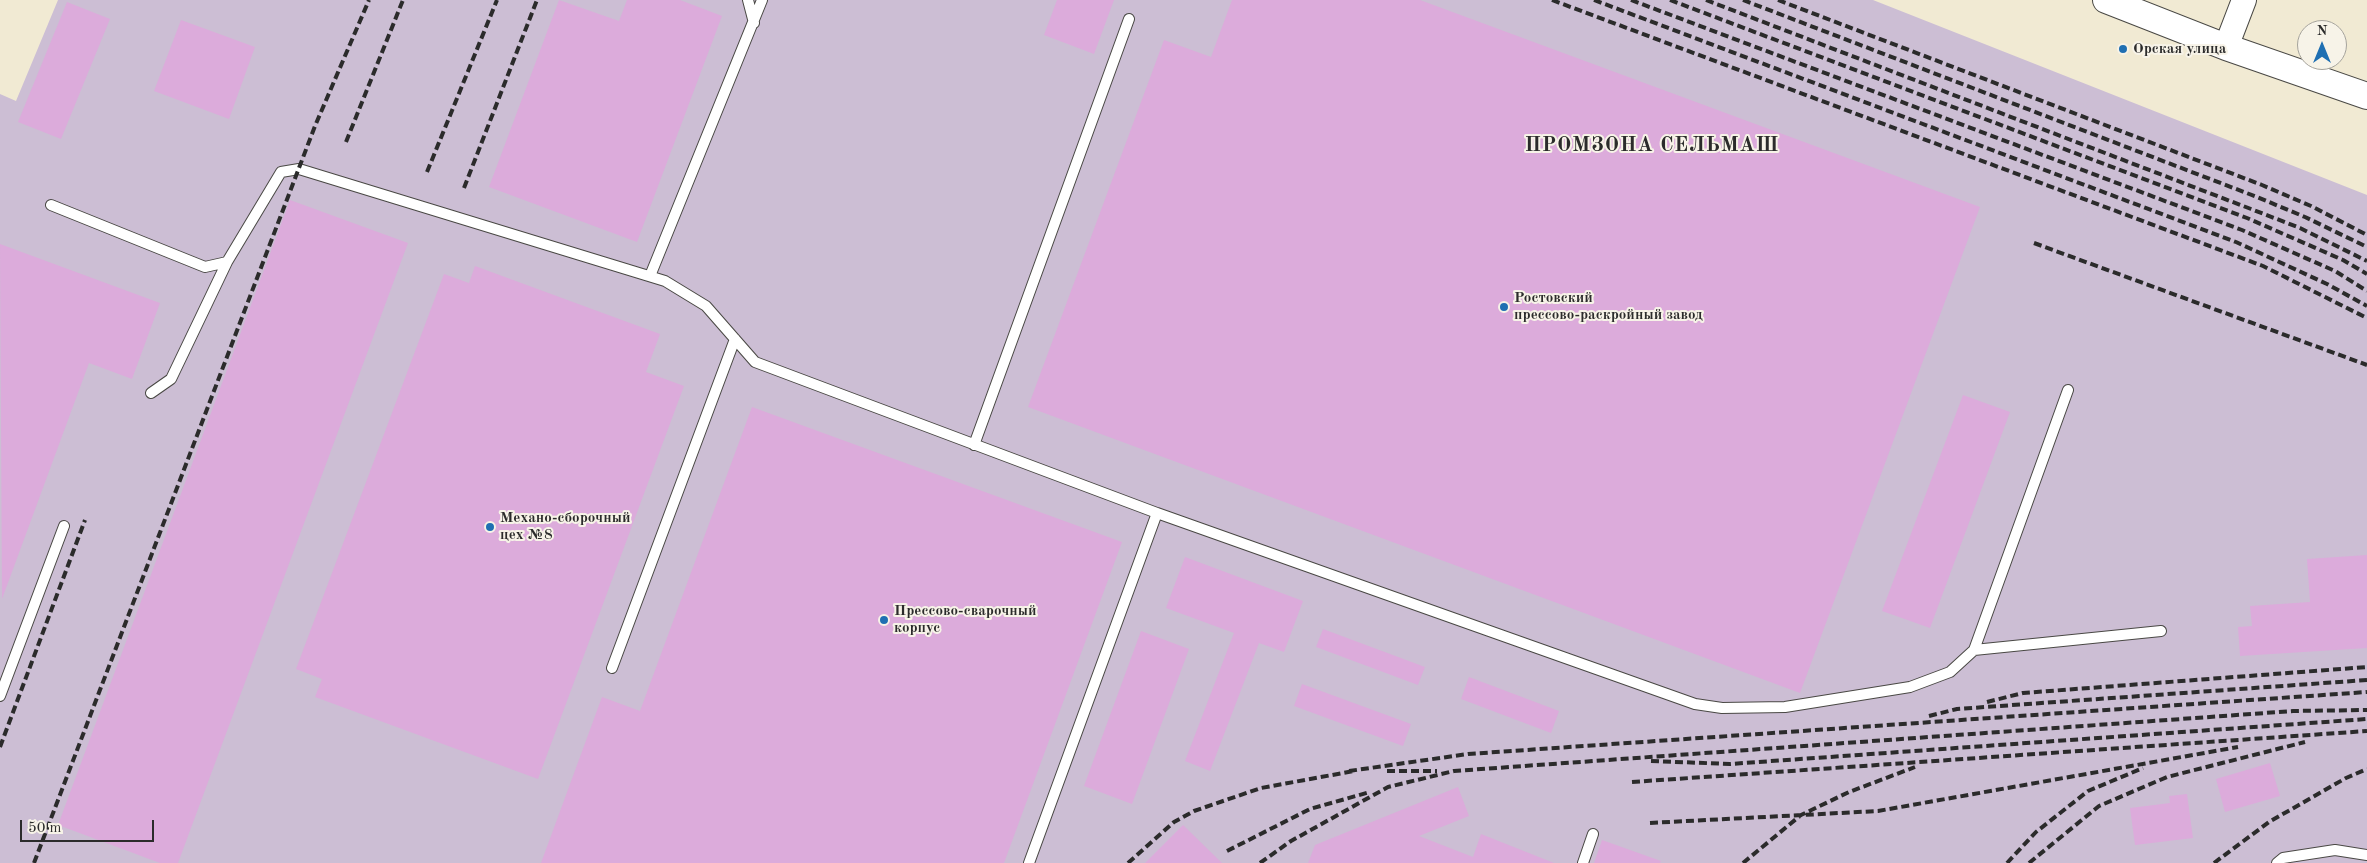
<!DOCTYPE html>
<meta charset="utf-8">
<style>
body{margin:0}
#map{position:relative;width:2367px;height:863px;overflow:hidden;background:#f1ead3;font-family:"Old Standard TT",serif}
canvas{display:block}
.north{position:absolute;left:2297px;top:20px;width:50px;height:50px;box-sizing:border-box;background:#f7f3e8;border:1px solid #a5a39c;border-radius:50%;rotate:0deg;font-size:14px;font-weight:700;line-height:20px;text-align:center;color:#2b2b2b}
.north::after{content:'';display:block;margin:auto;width:18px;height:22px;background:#1f6fb2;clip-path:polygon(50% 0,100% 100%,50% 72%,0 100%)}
.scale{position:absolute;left:20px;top:820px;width:134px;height:22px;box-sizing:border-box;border:2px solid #2b2b2b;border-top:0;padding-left:6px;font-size:15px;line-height:18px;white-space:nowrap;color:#2b2b2b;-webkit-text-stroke:4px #f7f3e8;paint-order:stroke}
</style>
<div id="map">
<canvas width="2367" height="863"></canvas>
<div class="north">N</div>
<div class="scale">50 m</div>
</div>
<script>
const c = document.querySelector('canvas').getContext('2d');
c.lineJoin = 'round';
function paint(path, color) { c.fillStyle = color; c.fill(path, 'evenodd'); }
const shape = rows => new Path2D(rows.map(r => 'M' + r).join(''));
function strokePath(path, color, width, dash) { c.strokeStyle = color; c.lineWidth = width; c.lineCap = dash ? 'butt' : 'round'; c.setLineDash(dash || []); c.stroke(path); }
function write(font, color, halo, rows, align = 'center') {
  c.font = font + ' "Old Standard TT",serif'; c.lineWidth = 4; c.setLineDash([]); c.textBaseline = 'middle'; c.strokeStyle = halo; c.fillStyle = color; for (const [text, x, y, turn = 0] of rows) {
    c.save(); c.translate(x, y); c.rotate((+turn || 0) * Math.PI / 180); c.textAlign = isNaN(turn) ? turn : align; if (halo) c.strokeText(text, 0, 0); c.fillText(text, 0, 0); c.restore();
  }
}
const industrial = shape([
 [58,0,1873,0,2367,195,2367,863,0,863,0,94,16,101]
]);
const building = shape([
 [559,0,619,21,627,0,680,0,722,16,637,242,489,187],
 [1057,0,1114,0,1094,54,1044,35],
 [1232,0,1420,0,1980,207,1800,693,1028,407,1164,40,1211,57],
 [67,2,110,19,61,139,18,122],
 [181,20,255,47,229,119,154,91],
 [290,200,408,243,178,863,160,863,58,825],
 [0,244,160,303,132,379,89,363,2,599],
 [475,266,660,334,646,372,684,386,538,779,315,697,322,679,296,669,444,274,469,283],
 [1963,395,2010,412,1930,628,1882,611],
 [752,407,1122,542,1004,863,541,863,602,697,640,711],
 [2367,555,2367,648,2240,656,2238,627,2252,626,2250,606,2310,602,2307,559],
 [1185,557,1303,601,1284,652,1259,643,1210,771,1185,761,1234,633,1166,608],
 [1323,629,1425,667,1418,685,1316,647],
 [1141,631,1189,649,1132,804,1084,786],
 [1469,677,1559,711,1551,733,1461,699],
 [1302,684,1411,724,1403,746,1294,706],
 [2270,763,2280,796,2225,812,2216,779],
 [1458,787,1469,816,1419,836,1473,857,1481,834,1554,863,1308,863,1315,845],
 [2187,794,2193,838,2135,845,2130,808,2170,803,2169,796],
 [1183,825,1222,863,1145,863],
 [1602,840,1661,861,1660,863,1594,863]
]);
const service = shape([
 [748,0,754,23],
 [51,205,205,267,227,262,281,172,299,169,665,281,706,306,755,362,1157,513,1029,863],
 [650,276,762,0],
 [151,393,171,379,227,262],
 [974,445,1129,19],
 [1157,513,1695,704,1722,708,1785,707,1910,687,1950,672,1974,650,2068,390],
 [1974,650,2161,631],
 [612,668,735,339],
 [0,696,64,526],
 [1583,863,1593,834],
 [2277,863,2283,858,2335,850,2367,855]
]);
const tertiary = shape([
 [2226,47,2244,0]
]);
const secondary = shape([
 [2106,0,2226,47,2367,96]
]);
const rail = shape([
 [1552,0,2263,266,2367,318],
 [1594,0,2236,242,2327,284,2367,306],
 [1631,0,2242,230,2335,271,2367,291],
 [1670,0,2247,218,2343,260,2367,274],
 [1706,0,2251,209,2300,228,2367,261],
 [1743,0,2257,197,2305,217,2367,247],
 [1778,0,2262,185,2311,206,2367,235],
 [346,142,403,0],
 [427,172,497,0],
 [464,188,537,0],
 [2034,243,2367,365],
 [1987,702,2023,693,2367,667],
 [1929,716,1957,709,2367,680],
 [0,747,85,520],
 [1651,761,1730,764,2367,719],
 [1349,771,1468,754,2367,692],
 [1387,771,1437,771],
 [1632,782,2367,731],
 [1650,823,1878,811,2238,747],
 [1227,851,1310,809,1370,792],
 [34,863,315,126,369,0],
 [1128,863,1174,822,1194,811,1261,788,1354,771],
 [1260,863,1291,841,1388,787,1454,771,2293,711,2367,710],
 [1743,863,1801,815,1849,792,1915,767],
 [2007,863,2036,832,2088,791,2143,768],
 [2029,863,2099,806,2167,777,2305,742],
 [2214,863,2269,822,2346,778,2367,769]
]);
const markers = [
 [2123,49,5,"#1f6fb2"],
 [1504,307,5,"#1f6fb2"],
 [490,527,5,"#1f6fb2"],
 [884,620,5,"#1f6fb2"]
];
const poiNames = [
 ["Орская улица",2133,49],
 ["Ростовский",1514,298],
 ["прессово-раскройный завод",1514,315],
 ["Механо-сборочный",500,518],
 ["цех №8",500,535],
 ["Прессово-сварочный",894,611],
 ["корпус",894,628]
];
const districtNames = [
 ["ПРОМЗОНА СЕЛЬМАШ",1652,146]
];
paint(industrial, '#ccbed4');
paint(building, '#dcabdb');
strokePath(service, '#494844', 12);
strokePath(tertiary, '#494844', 26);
strokePath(secondary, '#494844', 28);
strokePath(service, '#fff', 10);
strokePath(tertiary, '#fff', 24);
strokePath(secondary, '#fff', 26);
strokePath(rail, '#2b2b2b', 4, [8, 4]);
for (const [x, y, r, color] of markers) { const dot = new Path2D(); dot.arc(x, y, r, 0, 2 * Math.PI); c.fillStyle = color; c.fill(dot); strokePath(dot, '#f7f3e8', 2); }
write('bold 15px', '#2b2b2b', '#f7f3e8', poiNames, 'left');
c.letterSpacing = '1px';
write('bold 20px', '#2b2b2b', '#f7f3e8', districtNames);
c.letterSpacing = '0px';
</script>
